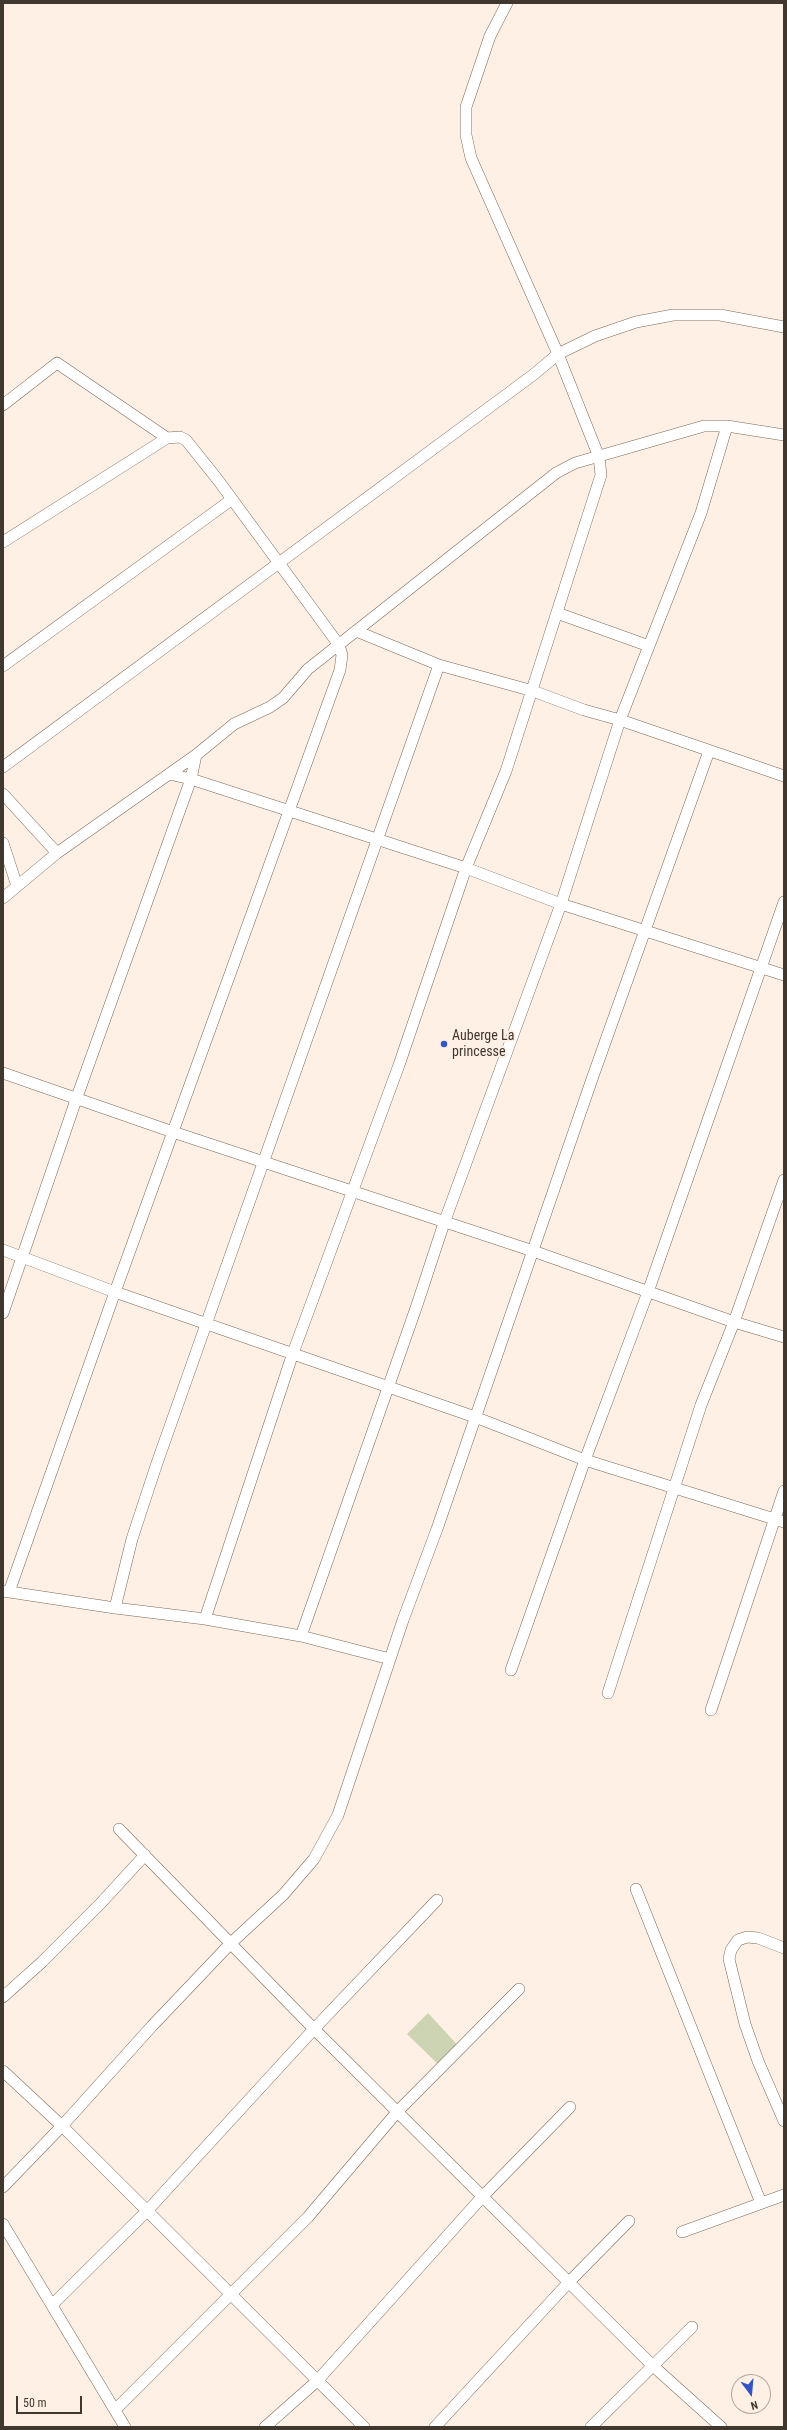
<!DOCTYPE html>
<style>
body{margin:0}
#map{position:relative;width:787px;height:2430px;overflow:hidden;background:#fff0e5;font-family:"Roboto Condensed",sans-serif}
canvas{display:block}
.frame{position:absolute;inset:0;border:4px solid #40372f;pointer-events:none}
.north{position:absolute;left:731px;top:2374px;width:40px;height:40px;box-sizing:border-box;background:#fff0e5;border:1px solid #b3a69c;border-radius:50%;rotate:164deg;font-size:11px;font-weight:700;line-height:16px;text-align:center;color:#40372f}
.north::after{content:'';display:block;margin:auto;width:14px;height:18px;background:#3454c5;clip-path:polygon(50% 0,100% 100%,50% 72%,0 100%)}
.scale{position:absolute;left:16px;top:2396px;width:66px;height:18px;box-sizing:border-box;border:2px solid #40372f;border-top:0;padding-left:5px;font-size:12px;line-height:14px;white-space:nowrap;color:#40372f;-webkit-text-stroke:3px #fff0e5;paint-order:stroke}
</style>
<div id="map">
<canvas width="787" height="2430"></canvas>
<div class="frame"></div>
<div class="north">N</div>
<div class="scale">50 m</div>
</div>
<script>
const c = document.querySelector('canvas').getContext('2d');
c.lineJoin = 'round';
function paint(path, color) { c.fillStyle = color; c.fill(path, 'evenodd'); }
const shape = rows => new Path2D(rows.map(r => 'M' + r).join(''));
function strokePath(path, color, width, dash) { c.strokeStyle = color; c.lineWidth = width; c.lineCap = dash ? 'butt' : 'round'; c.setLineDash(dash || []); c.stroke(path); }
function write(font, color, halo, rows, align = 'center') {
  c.font = font + ' "Roboto Condensed",sans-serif'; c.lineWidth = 4; c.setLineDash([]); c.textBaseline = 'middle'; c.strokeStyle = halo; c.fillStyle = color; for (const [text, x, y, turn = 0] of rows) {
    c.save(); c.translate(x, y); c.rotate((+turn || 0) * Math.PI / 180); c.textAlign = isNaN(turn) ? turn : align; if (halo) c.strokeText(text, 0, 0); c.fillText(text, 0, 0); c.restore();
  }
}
const green = shape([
 [428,2013,464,2052,445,2071,407,2034]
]);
const street = shape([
 [3,405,57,363,167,438],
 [3,542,167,438,180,437,186,440,218,480,339,645,342,655,340,670,115,1292,9,1592],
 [557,613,649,646],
 [356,631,439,665,533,691,584,710,620,720,784,776],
 [3,666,231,500],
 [3,767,533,375,558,354,595,336,636,322,673,315,720,315,784,327],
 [169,774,191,779,466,868,561,904,784,975],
 [3,794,57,853],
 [3,843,17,886],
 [3,898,57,853,196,755,234,724,270,707,283,698,308,669,556,473,575,463,704,426,727,426,784,435],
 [3,1073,173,1132,533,1251,734,1322,784,1337],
 [3,1250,115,1292,475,1417,585,1460,784,1522],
 [3,1313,77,1097,191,779,196,755],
 [3,1591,115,1608,205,1619,293,1353,399,1065,466,868,506,771,601,475,599,457,558,354,471,158,466,135,466,107,490,36,507,3],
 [115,1608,132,1539,156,1466,439,665],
 [205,1619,301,1636,390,1659],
 [301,1636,417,1305,444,1223,561,904,620,720,701,513,727,426],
 [511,1670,585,1460,648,1292,784,902],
 [608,1693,701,1405,734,1322,784,1180],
 [711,1710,784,1491],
 [119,1829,314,2029,652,2365,721,2427],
 [636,1889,761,2203],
 [784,1948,758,1938,747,1937,738,1940,731,1950,729,1959,745,2024,758,2061,784,2121],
 [3,1997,42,1962,101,1903,145,1855],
 [3,2071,62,2126,364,2427],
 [3,2187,62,2126,152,2026,231,1943,283,1895,314,1859,338,1815,403,1620,437,1529,592,1079,709,751],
 [3,2224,125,2427],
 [682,2232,784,2195],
 [52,2305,147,2211,314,2029,437,1900],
 [115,2410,308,2217,398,2111,519,1989],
 [265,2427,317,2381,483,2196,570,2107],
 [435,2427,569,2282,629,2221],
 [591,2427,692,2327]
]);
const markers = [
 [444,1044,4,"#3454c5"]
];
const poiNames = [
 ["Auberge La",452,1036],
 ["princesse",452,1052]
];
paint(green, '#ccd4b3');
strokePath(street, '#7d6857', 12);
strokePath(street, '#fff', 11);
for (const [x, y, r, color] of markers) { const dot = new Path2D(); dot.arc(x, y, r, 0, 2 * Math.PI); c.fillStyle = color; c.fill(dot); strokePath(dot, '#fff0e5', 1.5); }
write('14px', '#40372f', '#fff0e5', poiNames, 'left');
</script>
